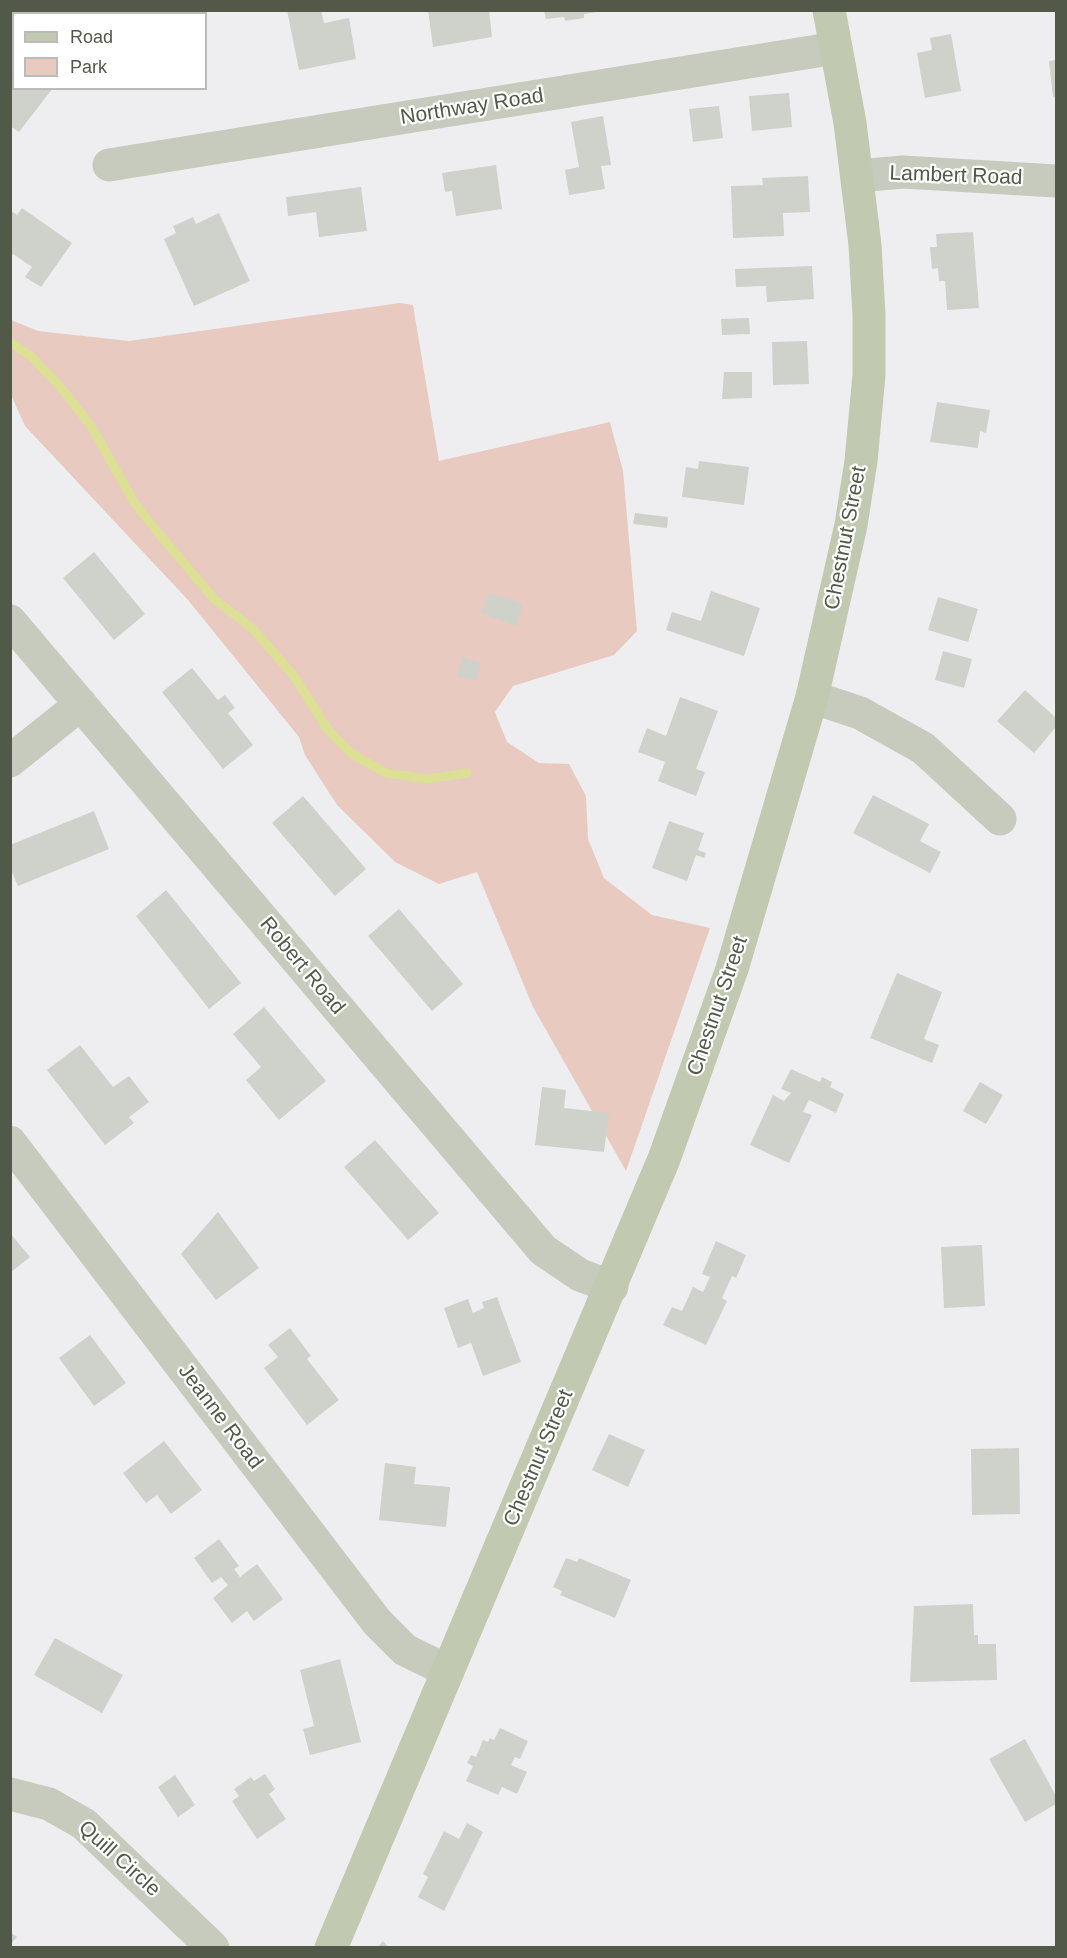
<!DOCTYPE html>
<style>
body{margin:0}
#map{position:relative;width:1067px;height:1958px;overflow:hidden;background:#eeeef0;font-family:Arial,sans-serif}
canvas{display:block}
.frame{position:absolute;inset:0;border:12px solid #535948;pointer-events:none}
.legend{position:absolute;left:12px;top:12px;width:195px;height:78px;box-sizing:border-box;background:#fff;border:2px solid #babdb6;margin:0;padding:8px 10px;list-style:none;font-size:18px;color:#535948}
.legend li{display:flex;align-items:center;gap:12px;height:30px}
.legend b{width:30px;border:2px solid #babdb6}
</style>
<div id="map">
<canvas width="1067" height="1958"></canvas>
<div class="frame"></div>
<ul class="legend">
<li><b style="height:8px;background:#c1c9b1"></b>Road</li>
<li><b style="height:16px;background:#e9cac1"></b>Park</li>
</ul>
</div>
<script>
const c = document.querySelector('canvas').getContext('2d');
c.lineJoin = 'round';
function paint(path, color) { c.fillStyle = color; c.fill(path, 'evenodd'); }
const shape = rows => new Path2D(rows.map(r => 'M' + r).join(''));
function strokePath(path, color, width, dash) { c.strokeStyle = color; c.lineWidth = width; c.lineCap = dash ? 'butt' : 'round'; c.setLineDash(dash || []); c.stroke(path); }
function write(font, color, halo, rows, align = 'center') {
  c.font = font + ' Arial,sans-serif'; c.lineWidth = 4.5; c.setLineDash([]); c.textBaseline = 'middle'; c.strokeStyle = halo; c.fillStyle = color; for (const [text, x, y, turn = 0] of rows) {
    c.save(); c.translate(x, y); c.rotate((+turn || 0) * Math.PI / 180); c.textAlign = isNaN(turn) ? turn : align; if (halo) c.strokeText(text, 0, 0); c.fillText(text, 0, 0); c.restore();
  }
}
const green = shape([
 [400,303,413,305,439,461,610,422,623,471,637,631,614,655,513,686,495,712,507,742,539,763,569,764,586,796,588,839,604,878,652,915,710,928,626,1171,533,1007,477,872,439,884,395,862,337,805,305,755,299,737,188,600,25,426,11,395,11,320,38,331,129,341]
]);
const stream = shape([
 [10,342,33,358,62,389,91,426,134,502,155,529,214,599,253,629,294,676,328,730,352,754,386,773,427,779,467,773]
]);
const building = shape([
 [287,10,321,10,324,23,349,18,356,59,299,70],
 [428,10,489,10,492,37,433,47],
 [544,10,597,10,597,12,584,14,584,18,565,21,564,17,546,19],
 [10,21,14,23,14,60,10,58],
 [951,34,961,91,925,98,917,53,932,50,930,38],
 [1056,60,1056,96,1053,97,1049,61],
 [14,73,14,88,53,88,19,132,10,126,10,77],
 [789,93,792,127,752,131,749,96],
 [719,106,723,138,693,142,689,109],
 [603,116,611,165,601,166,605,189,569,195,565,170,579,167,571,122],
 [496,165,502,209,456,216,452,191,445,192,442,173],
 [808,176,810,212,783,213,784,236,733,238,731,186,763,185,762,178],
 [361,187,367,231,319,237,316,212,288,216,286,197],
 [22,208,72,243,41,287,25,277,32,267,13,254,10,258,10,210,17,215],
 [219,213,250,281,194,306,164,239,176,233,173,226,193,217,196,224],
 [973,232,979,308,947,310,945,281,939,281,938,268,932,269,930,247,937,247,936,234],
 [812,266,814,299,767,302,766,286,736,287,735,269],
 [749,318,750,334,722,335,721,319],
 [807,341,809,384,773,385,772,342],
 [724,372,752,372,752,398,722,399],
 [937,402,990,410,986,433,980,431,978,448,930,442],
 [699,461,749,467,744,505,682,497,686,467,698,469],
 [635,513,668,517,667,528,633,524],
 [94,552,145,614,114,640,63,578],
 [711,591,760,608,744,656,666,630,672,612,701,621],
 [489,593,523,604,516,626,481,613],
 [938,597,978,609,968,642,928,630],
 [943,651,972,659,964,688,935,680],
 [463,657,481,663,476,681,457,676],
 [192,668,218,700,225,695,235,708,228,713,253,745,223,769,162,692],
 [1025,690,1056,718,1056,727,1034,753,997,721],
 [680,697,718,711,696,769,705,772,696,796,658,781,665,762,638,752,647,728,666,736],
 [873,795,929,824,920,841,941,852,930,873,853,833],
 [303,796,366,869,335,896,272,823],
 [94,811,109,849,18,886,10,868,10,845],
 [669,821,704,833,698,850,706,853,704,858,696,855,687,881,652,868],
 [166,890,241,983,209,1009,136,916],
 [399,909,463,984,432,1011,368,936],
 [897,973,942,992,924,1039,939,1045,932,1063,870,1038],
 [264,1007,326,1081,279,1120,246,1080,261,1067,233,1034],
 [80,1045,113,1087,129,1076,149,1102,129,1117,134,1123,105,1145,47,1070],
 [791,1069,820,1082,822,1077,832,1082,830,1087,844,1094,836,1113,809,1100,803,1112,812,1115,789,1163,750,1145,773,1095,784,1101,791,1093,781,1089],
 [980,1082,1003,1095,986,1124,963,1111],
 [542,1087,566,1090,564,1108,609,1113,604,1152,535,1145],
 [375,1140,439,1213,408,1240,344,1167],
 [218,1212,259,1268,216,1300,181,1254],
 [10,1233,30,1257,10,1273],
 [716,1241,746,1255,736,1278,732,1276,722,1298,727,1301,706,1345,663,1325,672,1307,682,1311,693,1287,703,1292,710,1277,702,1274],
 [982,1245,985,1306,944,1308,941,1247],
 [497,1297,521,1362,483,1376,471,1343,458,1348,444,1308,468,1299,473,1313,484,1308,482,1302],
 [290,1328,311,1356,307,1359,339,1400,307,1425,264,1368,278,1357,268,1345],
 [90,1335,126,1383,94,1406,59,1358],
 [609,1434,645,1450,628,1487,592,1470],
 [164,1441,202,1490,171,1514,157,1495,146,1503,123,1473],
 [1019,1448,1020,1514,972,1515,971,1449],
 [385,1463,416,1467,414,1484,450,1487,446,1527,379,1520],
 [219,1539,239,1566,234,1569,240,1577,257,1564,283,1599,254,1621,247,1611,232,1623,213,1598,228,1585,221,1577,212,1583,194,1558],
 [566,1558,577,1562,579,1558,631,1580,615,1618,560,1595,562,1591,553,1587],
 [973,1604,974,1635,978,1635,978,1644,996,1644,997,1680,910,1682,914,1606],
 [55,1638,123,1675,102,1713,34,1675],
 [340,1659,361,1742,310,1755,303,1729,314,1726,300,1670],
 [500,1728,528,1741,520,1759,515,1757,511,1765,527,1772,517,1794,502,1787,498,1795,466,1781,473,1766,467,1763,471,1755,476,1757,483,1740,488,1742,490,1738,494,1740],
 [1025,1739,1056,1796,1056,1804,1025,1822,989,1759],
 [265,1774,275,1789,269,1794,286,1819,257,1839,232,1801,239,1796,234,1789,251,1777,254,1781],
 [175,1775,195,1805,178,1817,158,1787],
 [467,1823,483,1832,444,1911,418,1897,428,1877,423,1874,444,1831,459,1839],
 [10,1932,17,1937,10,1945],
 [383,1941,389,1948,377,1948]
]);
const minor = shape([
 [109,165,836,48],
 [857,176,903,172,1056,181],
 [10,621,543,1250,580,1275,612,1287],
 [812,697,860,713,923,748,1000,819],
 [10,761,81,704],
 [10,1142,377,1622,405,1650,448,1671],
 [10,1794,49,1804,84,1824,213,1948]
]);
const major = shape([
 [331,1948,664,1159,732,969,812,697,851,525,861,461,869,375,869,315,865,245,850,123,829,10]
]);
const streetNames = [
 ["Northway Road",472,107,-9],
 ["Lambert Road",956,176,2],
 ["Chestnut Street",846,538,-79],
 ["Robert Road",302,966,50],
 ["Chestnut Street",718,1006,-71],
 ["Jeanne Road",220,1417,53],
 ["Chestnut Street",539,1458,-67],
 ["Quill Circle",119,1859,42]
];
paint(green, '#e9cac1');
strokePath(stream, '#dce094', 9);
paint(building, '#ced2cb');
strokePath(minor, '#c7cbbe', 33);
strokePath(major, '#c1c9b1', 33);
write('21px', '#535948', '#fff', streetNames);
</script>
